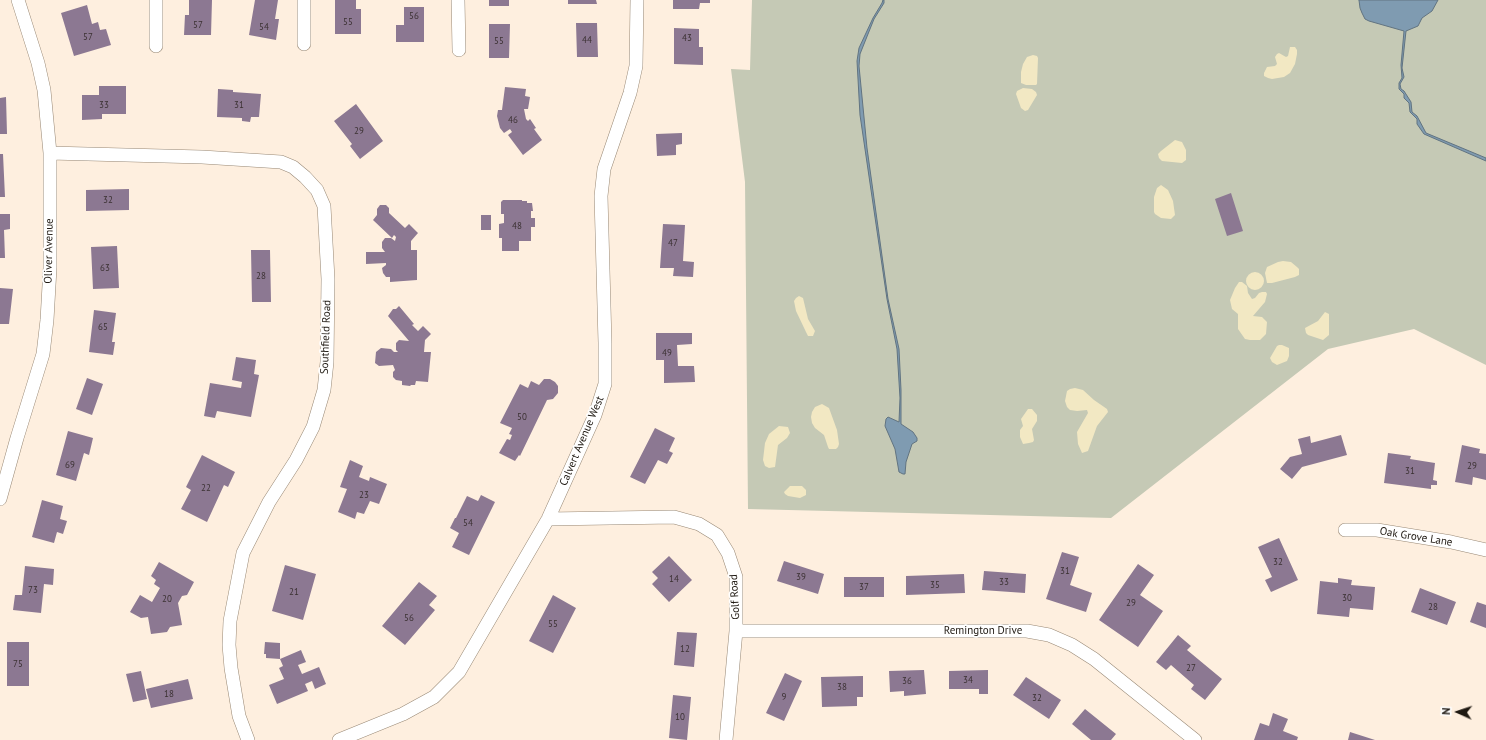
<!DOCTYPE html>
<style>
body{margin:0}
#map{position:relative;width:1486px;height:740px;overflow:hidden;background:#feefdf;font-family:"PT Sans",sans-serif}
canvas{display:block}
.north{position:absolute;left:1438px;top:692px;width:40px;height:40px;-webkit-text-stroke:3px #fff;paint-order:stroke;rotate:273deg;font-size:11px;font-weight:700;line-height:16px;text-align:center;color:#1e1811}
.north::after{content:'';display:block;margin:auto;width:14px;height:18px;background:#1e1811;clip-path:polygon(50% 0,100% 100%,50% 72%,0 100%)}
</style>
<div id="map">
<canvas width="1486" height="740"></canvas>
<div class="north">N</div>
</div>
<script>
const c = document.querySelector('canvas').getContext('2d');
c.lineJoin = 'round';
function paint(path, color) { c.fillStyle = color; c.fill(path, 'evenodd'); }
const shape = rows => new Path2D(rows.map(r => 'M' + r).join(''));
function strokePath(path, color, width, dash) { c.strokeStyle = color; c.lineWidth = width; c.lineCap = dash ? 'butt' : 'round'; c.setLineDash(dash || []); c.stroke(path); }
function write(font, color, halo, rows, align = 'center') {
  c.font = font + ' "PT Sans",sans-serif'; c.lineWidth = 3.5; c.setLineDash([]); c.textBaseline = 'middle'; c.strokeStyle = halo; c.fillStyle = color; for (const [text, x, y, turn = 0] of rows) {
    c.save(); c.translate(x, y); c.rotate((+turn || 0) * Math.PI / 180); c.textAlign = isNaN(turn) ? turn : align; if (halo) c.strokeText(text, 0, 0); c.fillText(text, 0, 0); c.restore();
  }
}
const green = shape([
 [752,0,1486,0,1486,365,1414,329,1328,349,1111,518,748,509,745,182,731,69,750,70]
]);
const sand = shape([
 [1290,47,1295,47,1297,50,1297,54,1295,64,1290,73,1284,77,1272,79,1268,78,1264,76,1264,73,1267,67,1275,66,1277,64,1275,57,1277,54,1279,53,1286,57,1288,56],
 [1033,55,1037,56,1038,58,1037,84,1036,85,1026,85,1021,83,1021,72,1023,64,1027,57],
 [1023,88,1032,89,1036,92,1037,95,1028,110,1025,111,1021,108,1016,94,1017,91],
 [1175,140,1182,142,1186,150,1186,160,1182,163,1162,161,1159,158,1158,154,1161,151],
 [1161,185,1168,190,1173,201,1175,215,1171,219,1161,218,1155,214,1154,212,1154,197,1157,188],
 [1283,261,1291,262,1297,267,1299,269,1299,275,1295,277,1272,283,1267,283,1265,273,1267,267,1278,262],
 '1246 281a9 9 0 1 1 18 0a9 9 0 1 1-18 0Z',
 [1239,282,1242,282,1247,286,1248,293,1252,299,1255,298,1259,293,1262,292,1266,292,1267,294,1265,302,1253,316,1262,317,1267,322,1266,334,1260,340,1250,340,1245,339,1238,329,1238,314,1232,309,1230,300,1235,288],
 [799,296,803,298,808,319,815,331,813,336,808,336,806,332,796,311,794,301,796,298],
 [1325,312,1329,314,1329,335,1323,340,1308,335,1306,333,1305,328,1318,321],
 [1279,345,1282,345,1289,348,1289,356,1287,361,1277,365,1272,362,1270,358,1277,346],
 [1075,388,1083,390,1094,400,1107,409,1108,412,1097,426,1088,451,1082,453,1078,444,1077,432,1088,413,1087,410,1077,411,1070,410,1067,407,1065,401,1067,391,1070,389],
 [822,404,829,408,837,430,839,444,838,447,836,449,829,449,828,447,824,435,815,428,812,423,811,417,812,412,815,407],
 [1028,409,1032,409,1037,415,1037,421,1032,429,1034,440,1033,442,1029,443,1023,444,1020,437,1020,430,1023,426,1021,419],
 [779,426,788,427,790,433,787,438,778,445,775,467,769,468,765,466,763,460,765,443,769,434],
 [790,486,802,486,806,490,806,495,800,498,788,496,785,494,784,492]
]);
const water = shape([
 [883,0,884,0,884,3,874,19,860,54,859,66,867,148,888,299,899,349,901,390,901,424,913,432,917,438,917,441,912,444,906,462,905,474,903,474,899,472,895,449,885,426,886,419,888,417,899,422,900,398,897,349,887,299,860,115,857,61,859,48,873,18,882,3,883,0],
 [1359,0,1438,0,1432,11,1422,18,1418,26,1406,31,1402,68,1404,77,1400,84,1401,89,1404,91,1411,102,1412,112,1417,116,1426,133,1486,158,1486,161,1424,134,1417,124,1417,119,1410,112,1409,103,1404,98,1404,94,1399,89,1399,83,1402,78,1401,65,1404,31,1369,21,1365,19,1362,13,1360,8,1359,0]
]);
const building = shape([
 [189,0,212,0,211,35,184,35,185,15,189,15],
 [255,0,278,0,275,19,279,19,276,40,249,35],
 [335,0,356,0,356,9,361,9,361,34,335,34],
 [489,0,509,0,509,6,489,6],
 [568,0,596,0,597,4,568,4],
 [673,0,710,0,710,3,700,3,699,9,673,9],
 [87,5,92,24,98,22,100,30,106,29,111,45,74,56,61,13],
 [404,7,424,7,424,42,396,42,396,25,404,25],
 [576,23,597,23,598,57,577,57],
 [489,24,510,24,509,58,489,58],
 [674,28,699,29,699,47,703,47,703,65,674,64],
 [99,86,126,86,126,114,102,114,102,119,82,120,82,95,99,95],
 [505,87,526,89,525,96,530,97,528,109,524,109,526,119,528,121,530,119,536,128,534,129,542,140,523,155,508,135,512,132,510,129,504,133,500,128,497,116,498,110,502,110],
 [218,89,233,90,233,92,261,94,259,117,251,117,250,122,242,121,242,118,217,117],
 [6,97,7,134,0,134,0,98],
 [356,104,383,141,360,159,350,146,352,144,334,121],
 [682,133,682,144,676,145,676,155,657,156,656,134],
 [0,154,3,154,5,197,0,197],
 [129,189,129,210,86,211,86,190],
 [1231,193,1243,231,1227,236,1215,199],
 [503,200,522,200,522,201,527,201,527,203,532,203,533,211,531,211,531,218,535,218,535,227,531,227,531,241,519,241,519,251,502,251,502,238,499,238,499,224,504,223,504,214,501,214,501,202],
 [380,205,386,205,389,208,389,213,405,228,409,224,418,233,411,241,411,250,417,250,417,280,390,282,390,277,386,277,383,273,382,268,386,265,386,263,366,264,366,252,385,252,382,248,382,242,385,238,391,238,395,241,396,237,394,235,392,238,373,220,377,215,377,209],
 [0,214,10,214,10,229,4,230,5,258,0,258],
 [481,215,491,215,491,230,481,230],
 [663,224,685,225,683,261,694,262,693,277,673,276,674,268,660,268],
 [117,246,119,288,93,289,91,247],
 [251,250,270,250,271,302,252,302],
 [0,288,13,289,9,324,0,324],
 [399,306,414,324,412,325,418,331,423,326,431,334,425,340,424,352,431,352,428,382,416,381,415,385,411,385,410,386,402,385,402,381,396,380,393,377,393,372,395,370,393,365,379,366,375,363,376,352,381,348,391,349,394,352,398,352,396,350,396,343,399,340,409,341,388,316,393,309,396,309],
 [94,310,116,313,112,342,115,342,113,355,89,352],
 [656,333,692,333,692,344,677,345,678,366,694,366,695,382,664,383,664,360,656,360],
 [236,357,256,360,254,374,259,375,251,417,217,411,215,418,204,416,210,383,241,388,242,382,232,380],
 [87,378,103,384,92,415,76,409],
 [544,379,550,379,555,382,558,386,558,393,553,399,547,400,520,456,519,455,515,461,499,453,507,439,510,440,512,435,509,434,512,428,500,423,520,384,528,388,531,381,539,385],
 [655,428,675,438,669,451,673,453,667,464,658,460,645,484,630,477],
 [68,431,93,438,89,455,84,453,76,481,56,475],
 [1341,435,1347,455,1302,467,1292,479,1280,469,1290,457,1302,454,1298,439,1310,436,1311,443],
 [1462,445,1480,449,1479,453,1486,454,1486,480,1473,477,1472,485,1455,482],
 [1388,453,1411,456,1410,459,1435,463,1433,480,1437,481,1437,485,1431,485,1431,489,1384,483],
 [202,455,235,472,228,487,224,485,207,522,181,509,191,490,186,487],
 [350,460,363,466,359,477,369,481,370,477,387,484,379,504,370,501,364,514,357,512,355,519,338,512,347,489,340,487],
 [481,495,495,502,469,555,452,547,459,533,450,528,455,518,456,518,467,496,478,501],
 [42,500,63,506,60,519,67,521,63,534,57,532,54,543,32,537],
 [1279,538,1298,580,1271,592,1265,580,1272,577,1258,547],
 [1062,552,1079,557,1070,585,1092,593,1086,612,1046,599],
 [669,556,692,580,669,602,652,584,658,578,652,572],
 [784,561,824,574,818,594,777,581],
 [159,562,194,582,187,595,182,596,178,603,182,625,170,627,167,632,151,634,148,617,141,618,130,612,140,595,152,602,160,588,154,584,156,580,151,576],
 [1138,564,1154,575,1140,595,1163,611,1138,647,1099,620],
 [285,565,316,574,303,620,272,611],
 [25,566,54,569,53,585,44,584,41,613,13,610,15,595,22,595],
 [984,571,1026,574,1025,593,982,590],
 [964,574,965,593,906,595,906,576],
 [844,577,884,577,884,597,844,597],
 [1338,578,1352,580,1351,585,1375,587,1373,610,1350,608,1349,617,1317,614,1320,581,1338,583],
 [419,582,437,596,429,605,435,610,405,645,382,626],
 [1420,588,1456,602,1447,625,1411,612],
 [553,595,576,608,553,653,529,641],
 [1477,602,1486,605,1486,628,1470,622],
 [677,632,697,633,694,667,674,665],
 [1178,635,1191,646,1187,650,1222,679,1205,700,1191,689,1194,685,1171,665,1166,670,1156,662],
 [7,642,29,642,29,686,7,686],
 [265,642,280,643,280,659,301,650,306,662,298,665,302,674,319,667,326,684,315,689,312,681,305,684,308,691,277,704,269,685,284,679,279,668,283,666,280,659,266,658,266,654,264,654],
 [924,670,926,694,904,696,904,691,890,692,889,671],
 [988,670,988,694,979,694,979,689,949,689,949,671],
 [141,671,147,699,133,702,126,674],
 [785,673,802,681,784,721,766,713],
 [863,676,863,697,857,697,857,706,822,707,821,677],
 [1026,677,1061,700,1049,719,1013,695],
 [188,679,193,699,151,708,146,689],
 [673,695,691,697,687,740,669,738],
 [1085,709,1116,734,1111,740,1091,740,1072,724],
 [1273,713,1288,719,1283,731,1298,737,1297,740,1254,740,1260,723,1269,726],
 [1350,732,1375,740,1348,740]
]);
const minor = shape([
 [156,0,156,46],
 [458,0,459,50],
 [304,44,304,0],
 [50,153,202,157,281,162,293,167,305,177,317,190,324,206,328,279,327,362,324,390,313,427,296,460,269,502,243,553,230,621,229,645,231,668,239,716,248,740],
 [0,499,17,438,43,354,47,320,50,268,50,153,44,90,38,63,18,0],
 [548,519,674,517,699,524,717,535,728,553,736,577,736,631,726,740],
 [1345,530,1377,530,1451,542,1486,550],
 [736,631,1027,631,1049,635,1072,645,1094,659,1195,740],
 [339,740,403,714,434,697,459,672,548,519,595,415,605,384,605,343,601,196,604,169,630,93,636,66,637,0]
]);
const numberNames = [
 ["56",414,16],
 ["55",348,22],
 ["57",198,25],
 ["54",264,27],
 ["57",88,37],
 ["43",687,38],
 ["44",587,40],
 ["55",499,41],
 ["33",104,105],
 ["31",239,105],
 ["46",513,120],
 ["29",359,131],
 ["32",108,200],
 ["48",517,226],
 ["47",673,243],
 ["63",105,268],
 ["28",261,276],
 ["65",103,327],
 ["49",667,353],
 ["50",522,417],
 ["69",70,465],
 ["29",1472,466],
 ["31",1410,471],
 ["22",206,488],
 ["23",364,495],
 ["54",468,523],
 ["32",1278,562],
 ["31",1065,571],
 ["39",801,577],
 ["14",674,579],
 ["33",1004,582],
 ["35",935,585],
 ["37",864,587],
 ["73",33,590],
 ["21",294,592],
 ["30",1347,598],
 ["20",167,599],
 ["29",1131,603],
 ["28",1433,607],
 ["56",409,618],
 ["55",553,624],
 ["12",685,649],
 ["75",18,664],
 ["27",1191,668],
 ["34",968,680],
 ["36",907,681],
 ["38",842,687],
 ["18",169,694],
 ["9",784,697],
 ["32",1037,698],
 ["10",680,717]
];
const streetNames = [
 ["Oliver Avenue",49,251,-89],
 ["Southfield Road",326,337,-88],
 ["Calvert Avenue West",582,441,-67],
 ["Oak Grove Lane",1416,537,9],
 ["Golf Road",735,597,-93],
 ["Remington Drive",983,631]
];
paint(green, '#c5c9b5');
paint(sand, '#f2e8c3');
paint(water, '#7f9bb1');
strokePath(water, '#627481', 1);
paint(building, '#8c7892');
strokePath(minor, '#988875', 14);
strokePath(minor, '#fff', 13);
write('9px', '#3a3031', null, numberNames);
write('11px', '#1e1811', '#fff', streetNames);
</script>
